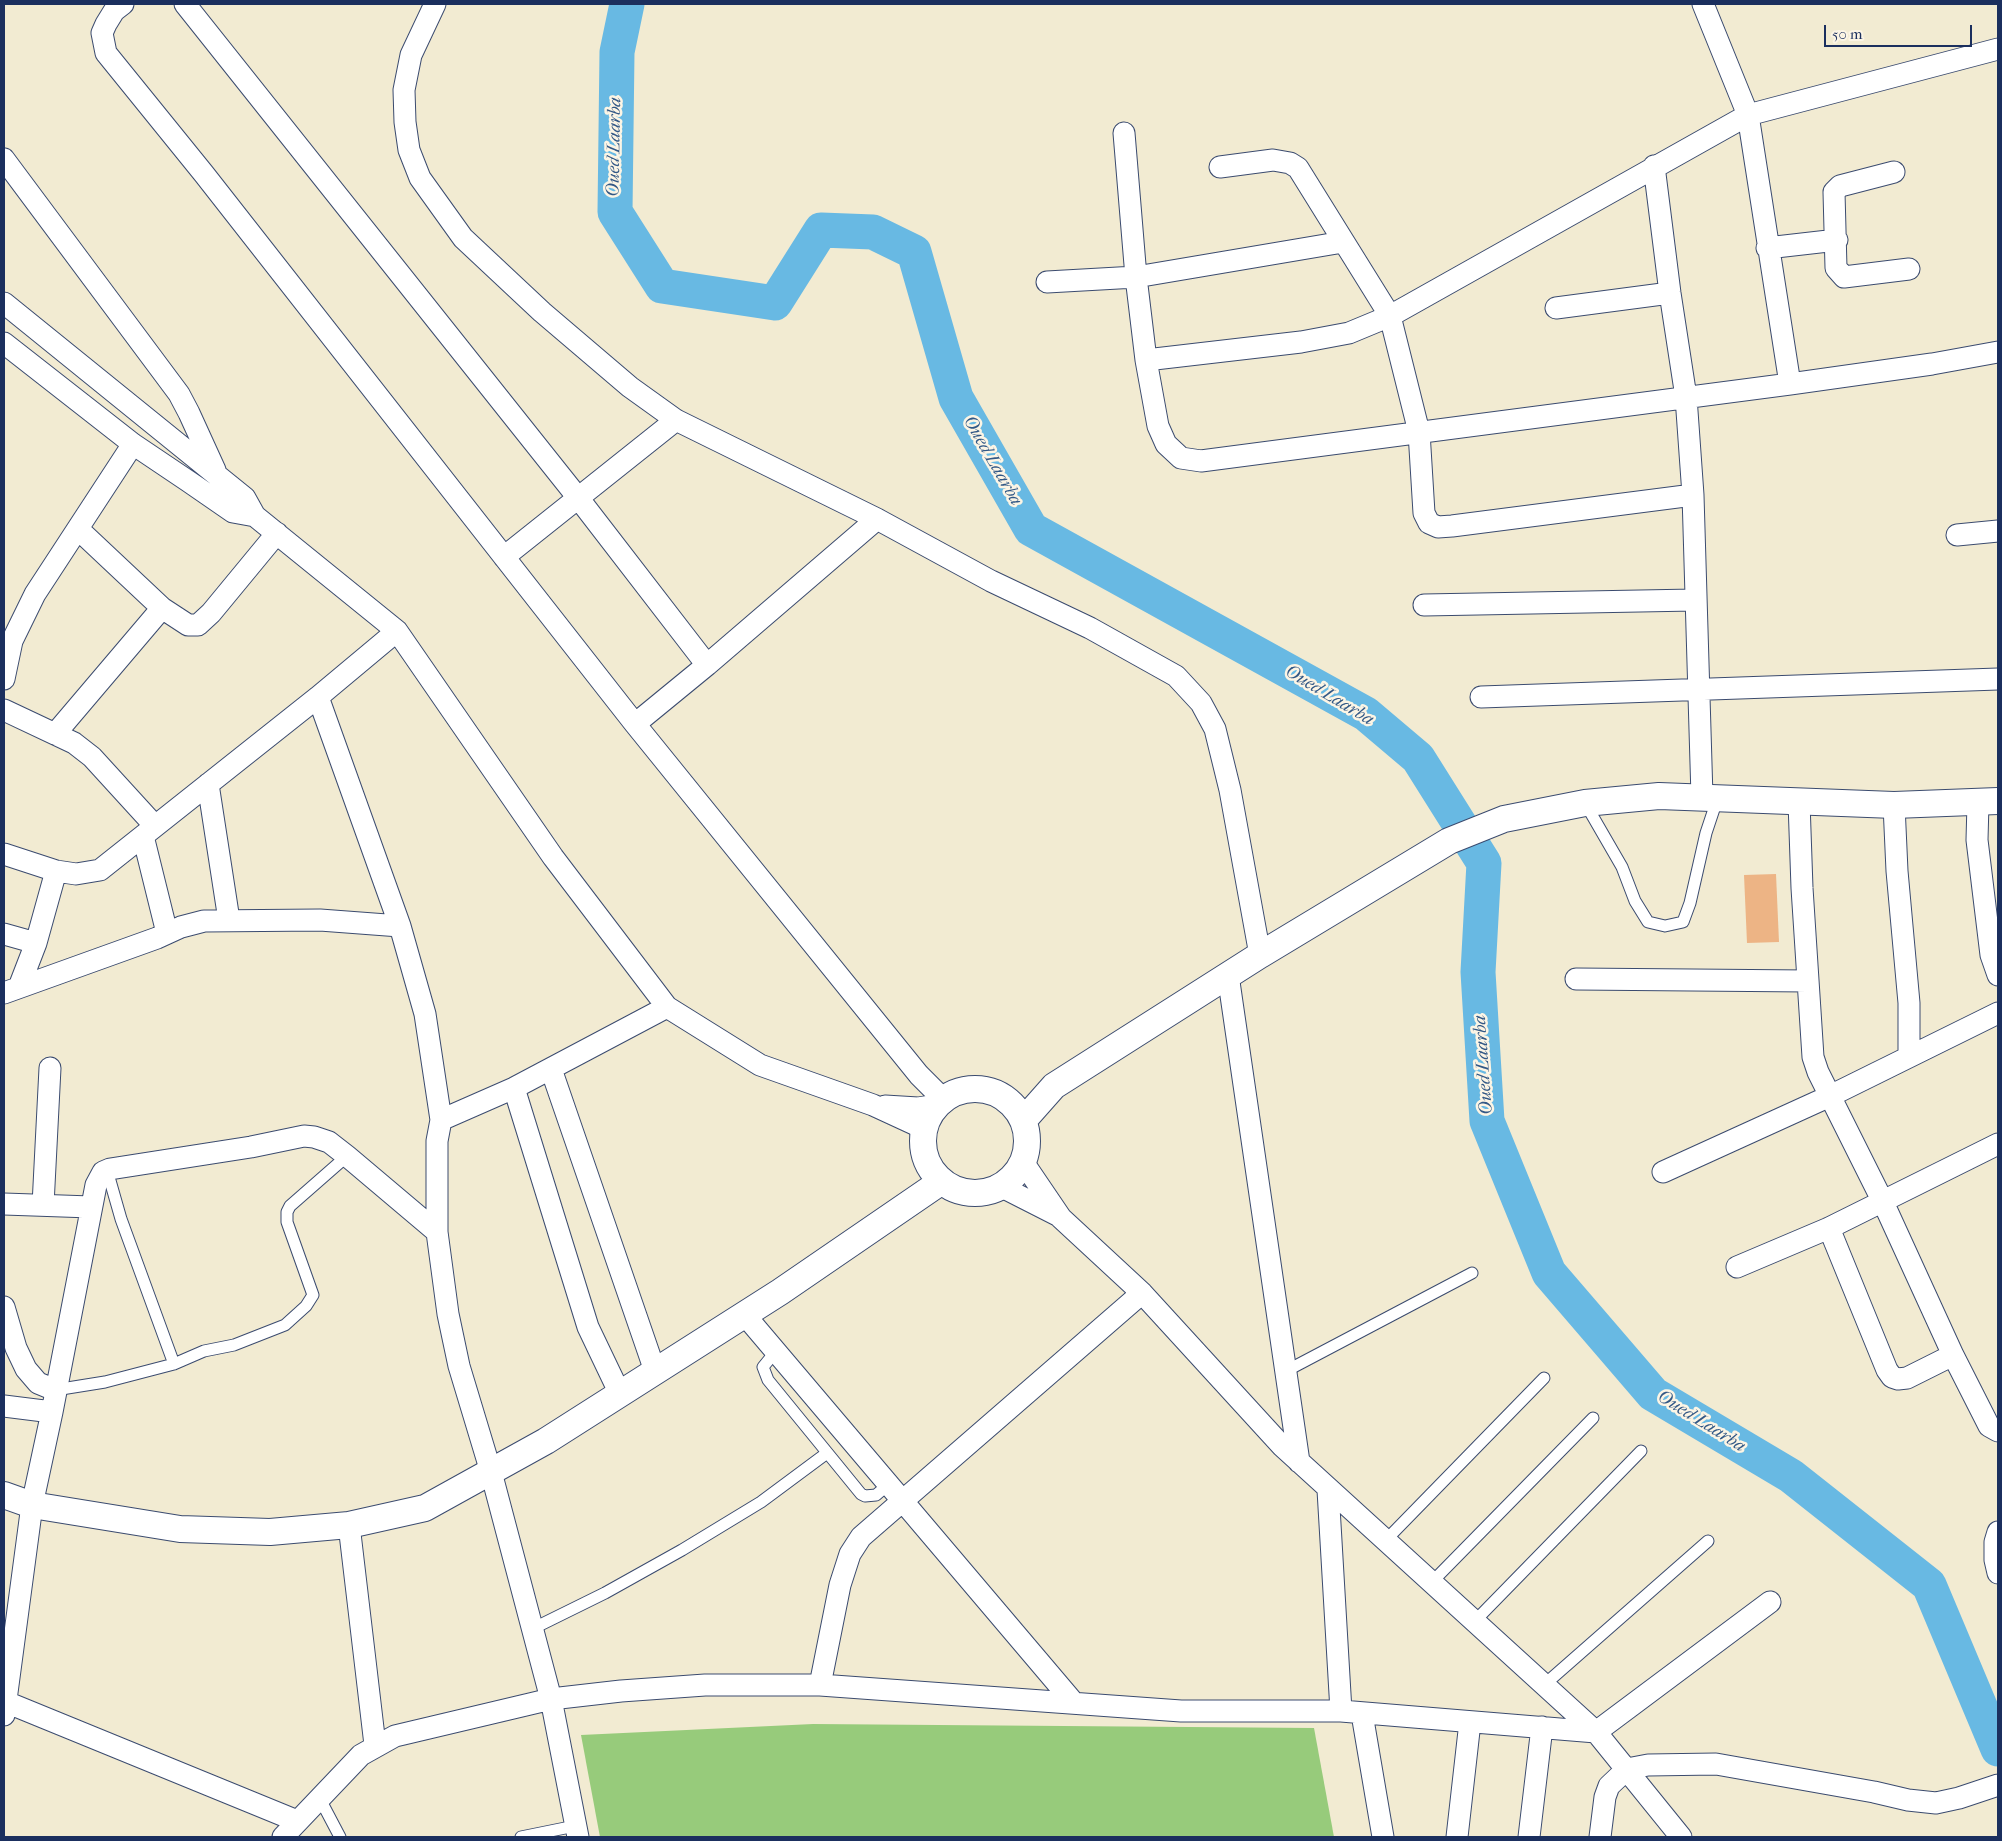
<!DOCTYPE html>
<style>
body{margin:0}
#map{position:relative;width:2002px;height:1841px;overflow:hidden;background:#f2ebd2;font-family:"IM FELL French Canon",serif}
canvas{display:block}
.frame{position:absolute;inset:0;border:5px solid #1b2f5e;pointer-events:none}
.scale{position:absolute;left:1824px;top:25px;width:148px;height:22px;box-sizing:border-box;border:2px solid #1b2f5e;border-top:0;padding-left:6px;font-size:15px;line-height:18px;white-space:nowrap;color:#1b2f5e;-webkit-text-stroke:4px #fcf5e5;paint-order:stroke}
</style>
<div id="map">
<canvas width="2002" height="1841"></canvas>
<div class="frame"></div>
<div class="scale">50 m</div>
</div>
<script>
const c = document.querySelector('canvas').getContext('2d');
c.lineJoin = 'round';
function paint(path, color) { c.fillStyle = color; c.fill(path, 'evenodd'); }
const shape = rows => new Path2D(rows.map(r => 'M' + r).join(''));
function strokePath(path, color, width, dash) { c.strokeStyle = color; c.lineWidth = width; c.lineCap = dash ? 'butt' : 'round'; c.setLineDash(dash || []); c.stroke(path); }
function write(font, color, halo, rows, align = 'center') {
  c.font = font + ' "IM FELL French Canon",serif'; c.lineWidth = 5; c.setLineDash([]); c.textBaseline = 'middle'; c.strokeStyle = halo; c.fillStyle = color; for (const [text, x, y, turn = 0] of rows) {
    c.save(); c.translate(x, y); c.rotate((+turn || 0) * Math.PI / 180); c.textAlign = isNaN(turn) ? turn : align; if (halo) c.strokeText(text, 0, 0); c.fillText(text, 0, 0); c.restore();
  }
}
const green = shape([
 [813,1724,1314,1728,1334,1837,600,1837,581,1735]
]);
const river = shape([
 [627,4,617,52,615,212,662,286,775,303,821,230,873,232,914,252,956,398,1031,529,1366,714,1418,758,1484,863,1478,972,1487,1121,1549,1273,1653,1394,1791,1476,1929,1585,1998,1749]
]);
const building = shape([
 [1776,874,1779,942,1747,943,1744,875]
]);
const service = shape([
 [1585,803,1622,867,1635,901,1648,922,1665,926,1683,922,1690,903,1706,833,1718,797],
 [107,1170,121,1219,174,1364],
 [776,1351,763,1367,768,1380,861,1494,865,1496,876,1495,889,1484],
 [1286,1371,1472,1273],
 [55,1390,105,1382,174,1364,204,1351,234,1345,285,1325,306,1306,313,1295,287,1222,287,1212,290,1206,347,1156],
 [1385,1541,1544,1378],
 [1431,1583,1593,1418],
 [1474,1622,1641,1451],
 [532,1629,605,1593,682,1550,761,1502,827,1453],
 [1544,1685,1708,1541],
 [320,1799,340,1837],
 [521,1837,575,1826]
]);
const minor = shape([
 [123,4,114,11,106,24,102,33,106,53,204,174,635,724,919,1075,944,1100],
 [185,4,579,499,707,665],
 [435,4,411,55,404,90,405,122,409,150,420,178,463,238,542,312,630,387,676,420,877,519,991,581,1090,628,1176,676,1201,703,1215,729,1230,790,1260,955],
 [1703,4,1748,115,1790,384],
 [1124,133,1136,277,1146,360,1158,426,1166,444,1181,458,1201,461,1790,384,1932,364,1998,352],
 [4,159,179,394,189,413,215,470],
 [1654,166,1670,293,1686,397,1693,495,1702,797],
 [1220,167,1273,160,1290,163,1298,168,1390,316,1419,432,1424,513,1429,523,1438,527,1452,526,1693,495],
 [1894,172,1840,186,1834,192,1836,268,1844,277,1909,269],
 [1767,248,1837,240],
 [1047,282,1136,277,1343,242],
 [4,303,245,498,255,516,397,631,553,857,667,1007,760,1065,873,1105,925,1129],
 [1556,308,1670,293],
 [4,343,133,444,188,481,233,512,255,516],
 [1146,360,1301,342,1349,333,1390,316,1748,115,1998,49],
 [1957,535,1998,531],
 [504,557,676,420],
 [1424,605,1694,600],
 [162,608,188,625,198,625,211,613,277,533],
 [4,679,12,641,35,594,133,444],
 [318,697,400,926,425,1014,441,1120],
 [1481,697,1998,679],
 [4,710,74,743,92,757,155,826],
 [635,724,707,665,877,519],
 [55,734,162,608,78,529],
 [208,784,229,920],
 [1799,802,1802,888,1813,1057,1818,1072,1883,1202,1953,1355,1989,1426,1998,1431],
 [1978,803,1977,840,1991,955,1998,975],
 [1894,805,1897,871,1909,1003,1909,1056],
 [143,836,167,933],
 [4,854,56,871,76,874,100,870,318,697,397,631],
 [4,934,36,943],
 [1228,975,1299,1462],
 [1576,979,1808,981],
 [19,987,36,943,56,871],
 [4,993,157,938,181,927,204,921,320,920,400,926],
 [551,1069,655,1371],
 [514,1088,588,1327,620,1394],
 [885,1106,918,1108,938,1105],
 [1023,1162,1061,1218,1142,1293,1282,1446,1596,1732,1681,1837],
 [1663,1172,1830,1096,1998,1013],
 [1000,1186,1059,1216],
 [4,1204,91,1207],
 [43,1205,50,1068],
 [1829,1228,1887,1370,1892,1377,1898,1379,1907,1378,1953,1355],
 [1737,1267,1829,1228,1998,1144],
 [4,1307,16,1348,26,1369,38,1383,55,1390],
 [744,1314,1074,1703],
 [4,1406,52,1412],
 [1328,1490,1341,1711],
 [349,1525,375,1745],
 [1998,1532,1995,1542,1995,1560,1998,1573],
 [820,1685,840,1585,850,1554,861,1537,1142,1293],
 [6,1702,297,1821],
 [1362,1714,1383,1837],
 [4,1715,32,1505,52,1412,96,1185,103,1172,110,1169,251,1147,304,1136,314,1137,329,1142,347,1156,437,1232],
 [283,1837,361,1755,395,1736,551,1699,621,1691,705,1685,820,1685,1181,1711,1341,1711,1596,1732,1770,1602],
 [578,1837,551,1699,491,1472,459,1366,448,1314,437,1232,437,1141,441,1120,514,1088,667,1007],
 [1457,1837,1470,1722],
 [1529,1837,1542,1727],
 [1600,1837,1605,1797,1609,1786,1627,1769,1648,1765,1716,1764,1874,1792,1908,1800,1936,1803,1959,1798,1998,1785]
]);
const tertiary = shape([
 '923 1141a52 52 0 1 1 104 0a52 52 0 1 1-104 0Z',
 [1023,1121,1054,1086,1260,955,1449,841,1504,819,1585,803,1659,796,1894,805,1998,801],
 [4,1495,32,1505,180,1529,270,1532,349,1525,425,1508,546,1441,780,1292,942,1181]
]);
const waterNames = [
 ["Oued Laarba",615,147,-89],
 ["Oued Laarba",992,461,60],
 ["Oued Laarba",1329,696,31],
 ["Oued Laarba",1484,1065,-94],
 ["Oued Laarba",1701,1422,32]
];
paint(green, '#97cb7b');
strokePath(river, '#68b9e3', 35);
paint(building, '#edb485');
strokePath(service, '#3b4b6f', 13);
strokePath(minor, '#3b4b6f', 23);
strokePath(tertiary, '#3b4b6f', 28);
strokePath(service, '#fff', 11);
strokePath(minor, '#fff', 21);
strokePath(tertiary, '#fff', 26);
write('italic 18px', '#325886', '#fcf5e5', waterNames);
</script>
